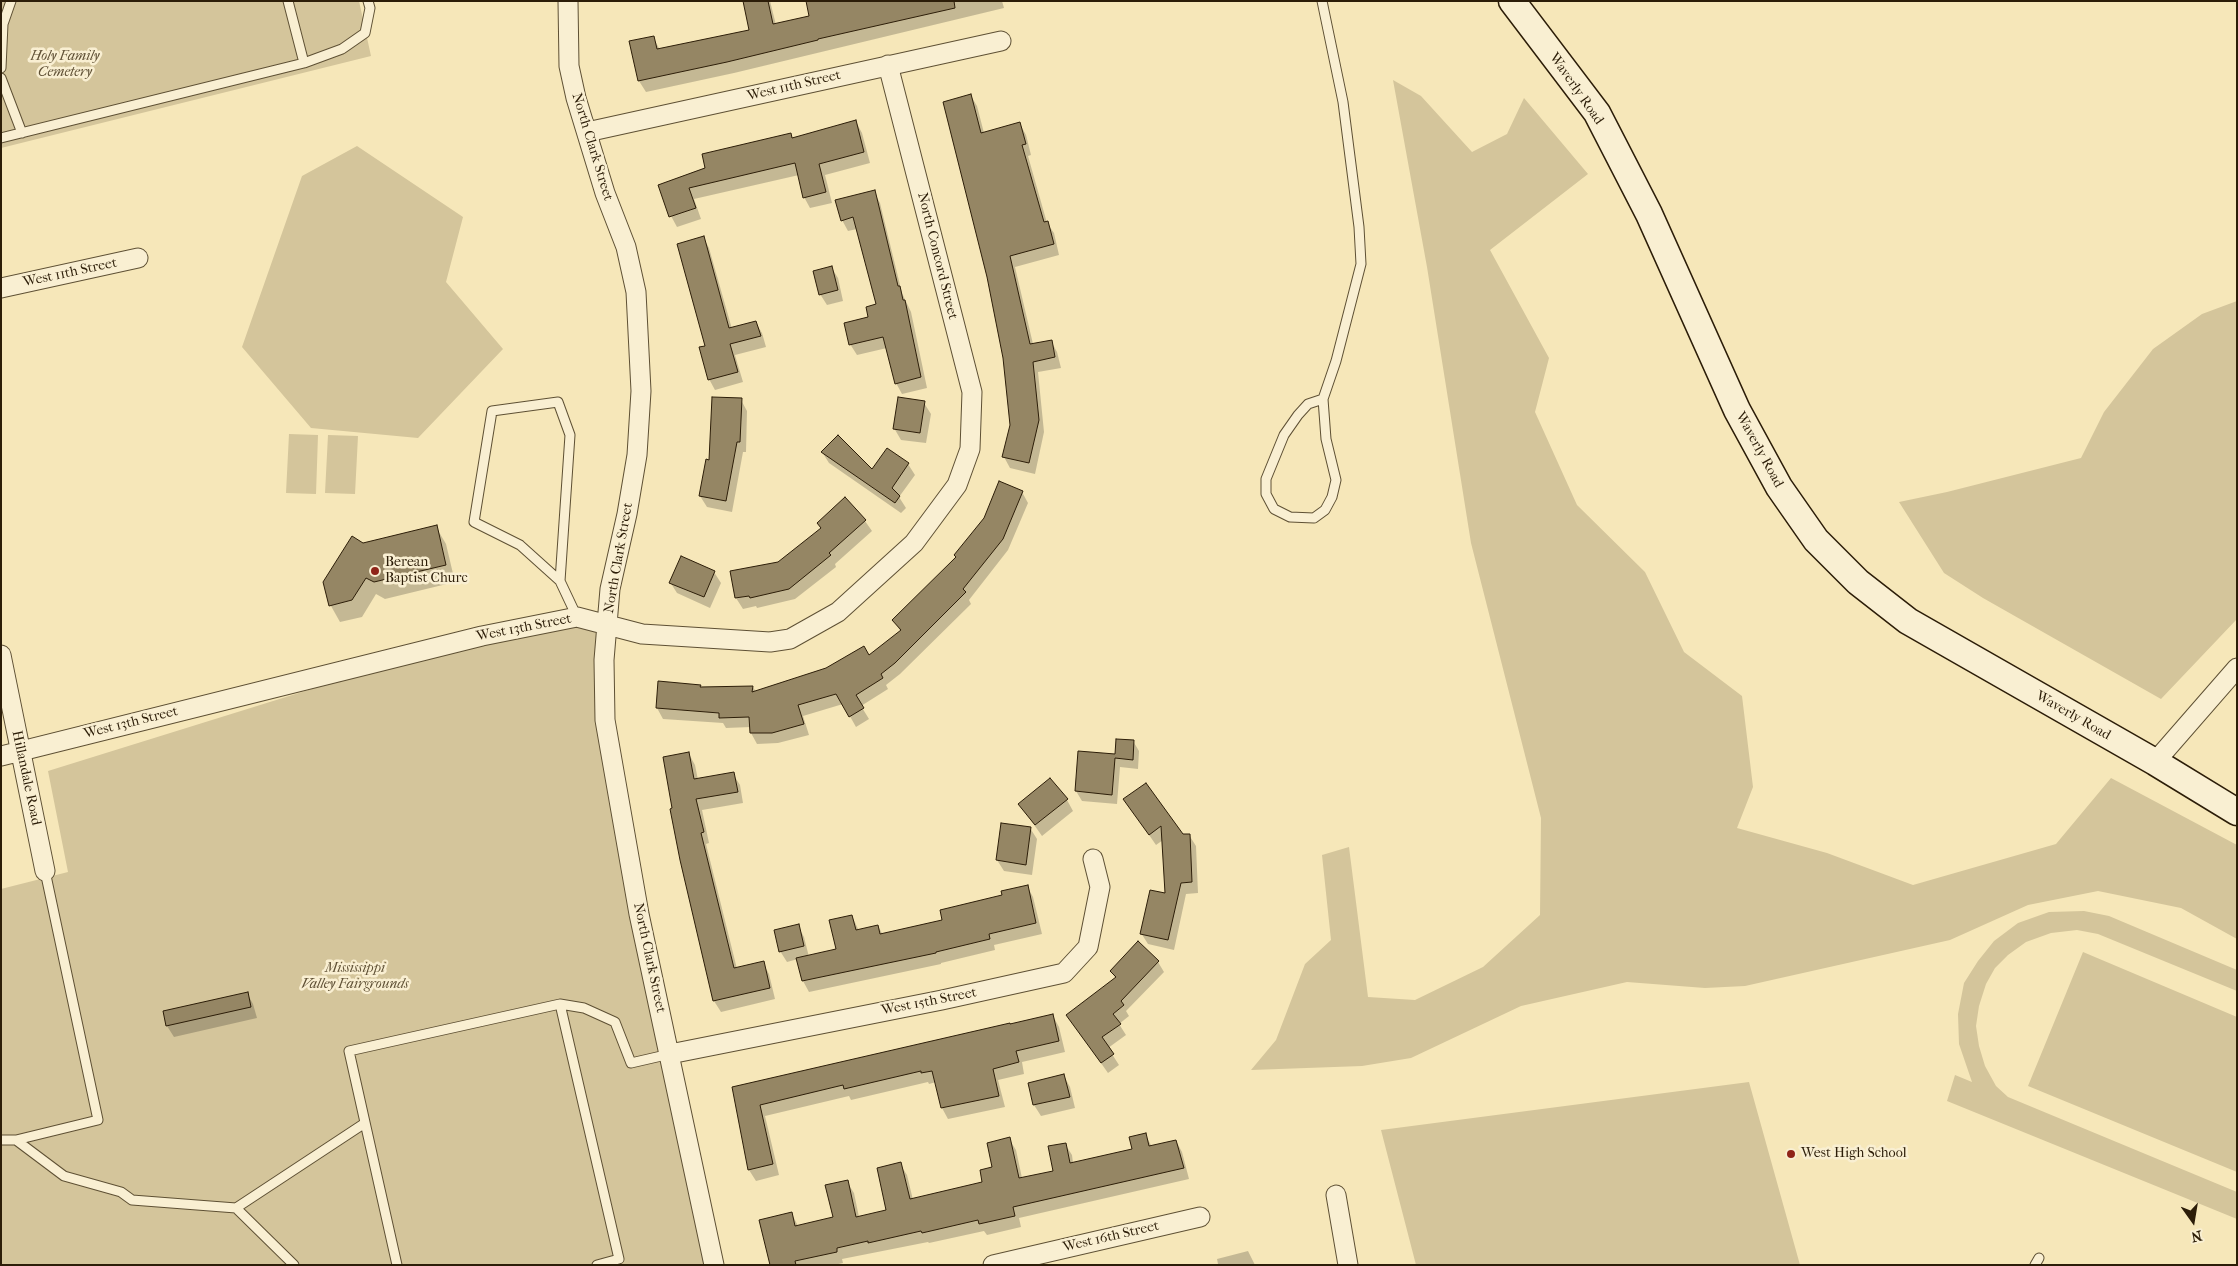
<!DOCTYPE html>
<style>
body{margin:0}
#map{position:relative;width:2238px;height:1266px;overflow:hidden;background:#f6e7b9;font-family:"IM FELL French Canon",serif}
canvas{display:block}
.frame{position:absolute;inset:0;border:2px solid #2c1d08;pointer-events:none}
.north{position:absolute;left:2168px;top:1196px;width:50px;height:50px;-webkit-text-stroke:4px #f9efd2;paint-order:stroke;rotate:167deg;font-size:14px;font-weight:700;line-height:20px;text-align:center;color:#2c1d08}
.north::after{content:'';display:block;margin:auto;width:18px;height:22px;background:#2c1d08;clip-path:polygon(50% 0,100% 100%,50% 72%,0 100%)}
</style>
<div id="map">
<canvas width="2238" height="1266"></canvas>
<div class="frame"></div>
<div class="north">N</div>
</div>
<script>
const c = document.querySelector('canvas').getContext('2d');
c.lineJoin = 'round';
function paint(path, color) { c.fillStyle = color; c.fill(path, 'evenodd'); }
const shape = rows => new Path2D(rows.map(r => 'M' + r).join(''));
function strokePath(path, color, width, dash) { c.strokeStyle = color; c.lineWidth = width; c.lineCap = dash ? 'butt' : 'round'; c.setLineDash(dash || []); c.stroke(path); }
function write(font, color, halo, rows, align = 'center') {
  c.font = font + ' "IM FELL French Canon",serif'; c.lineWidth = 5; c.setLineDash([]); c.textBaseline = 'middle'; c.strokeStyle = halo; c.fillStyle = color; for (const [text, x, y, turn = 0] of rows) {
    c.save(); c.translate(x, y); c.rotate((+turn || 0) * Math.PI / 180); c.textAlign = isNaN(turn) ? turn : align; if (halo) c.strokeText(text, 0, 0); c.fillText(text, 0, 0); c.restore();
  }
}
const green = shape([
 [1,1,359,1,371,56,1,148],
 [1393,80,1421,96,1472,152,1507,134,1524,98,1588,174,1490,250,1549,358,1535,412,1577,505,1645,572,1684,652,1742,696,1753,787,1737,828,1827,853,1913,885,2056,844,2111,778,2237,845,2237,939,2181,908,2098,891,2028,905,1950,940,1745,986,1705,988,1627,982,1521,1006,1411,1058,1362,1066,1251,1070,1276,1040,1305,964,1331,940,1322,855,1349,847,1368,997,1415,1000,1483,967,1540,915,1541,818,1471,543,1427,267],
 [357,146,463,217,446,282,503,349,418,438,311,428,242,347,302,176],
 [2237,301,2237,619,2161,699,1983,598,1944,573,1899,502,1947,492,2081,458,2104,412,2153,349,2202,314],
 [289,434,318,435,316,494,286,493],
 [328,435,358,436,355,494,325,493],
 [577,617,607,625,605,720,714,1265,1,1265,1,889,68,872,48,771,482,636],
 [2084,911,2109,916,2237,970,2237,991,2098,934,2077,930,2051,933,2026,942,2008,955,1995,968,1986,984,1979,1006,1976,1026,1979,1046,1985,1066,1996,1086,2008,1097,2237,1192,2237,1219,1947,1101,1955,1075,1972,1082,1959,1044,1958,1014,1964,983,1978,961,1994,941,2018,923,2049,912],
 [2083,952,2237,1017,2237,1172,2028,1086],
 [1749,1082,1800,1265,1416,1265,1381,1130]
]);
const shadow = shape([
 [744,1,770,1,776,25,864,1,1002,1,1004,8,734,73,646,92,639,81,653,37,660,50,751,30],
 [971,96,977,106,984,133,1020,124,1026,135,1031,155,1028,156,1047,223,1054,233,1059,255,1015,267,1033,344,1051,341,1057,352,1061,368,1038,372,1044,432,1035,474,1010,468,1004,457,1011,425,1005,358],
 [856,122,862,133,870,163,825,175,832,203,810,208,804,197,799,175,694,199,701,219,677,227,671,216,659,185,791,135,793,139],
 [874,192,880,203,902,293,911,312,927,388,902,394,896,383,887,348,857,355,850,344,878,305,857,229,848,231,842,220],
 [703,237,709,248,732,329,756,323,762,333,766,347,735,355,743,382,715,390,709,379],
 [831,267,838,278,843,301,827,305,820,294],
 [741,400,747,411,746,452,743,452,732,512,707,507,700,496,711,462],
 [924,403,931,414,926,443,901,440,894,428],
 [887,449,908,464,915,475,899,497,906,508,901,513,829,463,822,452,873,471],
 [1022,492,1028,503,1008,550,969,600,971,604,900,674,886,685,888,689,861,706,869,719,856,727,843,704,803,716,809,735,778,743,757,744,751,733,751,727,726,728,723,723,663,719,657,708,700,686,701,689,753,687,756,692,868,656,901,632,893,620],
 [865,521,872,531,835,564,836,567,795,599,757,608,756,606,743,609,736,598,821,529,818,523],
 [436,527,446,544,455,582,385,599,376,594,362,617,340,622,331,606,363,544],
 [714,572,721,583,710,608,677,593,670,582],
 [1133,741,1139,751,1138,769,1120,767,1117,804,1082,801,1076,791],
 [689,754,695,765,698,780,733,774,740,785,743,803,702,810,709,843,706,844,737,969,763,963,769,974,775,999,721,1012,714,1001],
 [1067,800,1073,811,1042,836,1020,805],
 [1125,800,1182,835,1189,835,1196,846,1198,893,1186,894,1174,950,1148,944,1141,933,1166,895,1163,840,1156,845],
 [1030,828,1037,839,1032,875,1004,871,997,860],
 [1027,886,1033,897,1042,934,994,945,995,950,941,963,941,964,809,992,803,981,798,959,787,962,780,951,798,926,804,937,809,957,837,950,852,916,859,931,878,926,883,935,944,921],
 [1158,962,1164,972,1126,1011,1129,1016,1119,1024,1126,1035,1108,1048,1119,1065,1108,1073,1067,1015,1116,979,1111,971],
 [247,993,253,1004,257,1018,174,1037,167,1026],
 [1053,1016,1059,1027,1065,1052,1022,1062,1024,1074,998,1080,1005,1107,948,1119,942,1108,936,1082,929,1084,928,1082,851,1100,849,1096,765,1116,779,1175,756,1181,749,1170,733,1088],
 [1064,1076,1070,1087,1075,1108,1041,1116,1034,1105],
 [1145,1134,1152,1147,1176,1141,1182,1152,1189,1179,1019,1218,1021,1227,987,1235,984,1231,929,1243,928,1242,842,1259,843,1263,834,1265,771,1265,792,1214,798,1226,834,1218,847,1182,854,1193,859,1217,888,1211,900,1164,907,1175,913,1200,984,1183,1009,1139,1016,1150,1022,1178,1054,1171,1065,1144,1072,1155,1073,1163,1134,1149],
 [1248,1251,1255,1265,1216,1265,1218,1264,1217,1259]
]);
const building = shape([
 [743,1,768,1,773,24,809,16,806,1,954,1,955,8,818,39,818,40,727,62,638,81,629,41,654,36,657,49,749,30,743,1],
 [971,94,981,133,1020,122,1026,144,1022,145,1044,222,1048,221,1054,244,1010,256,1030,344,1052,340,1055,357,1033,362,1039,420,1029,463,1002,457,1010,425,1003,358,987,277,943,102,971,94],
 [856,120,864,152,819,164,826,192,803,198,795,163,689,188,696,208,669,217,658,185,705,168,702,154,791,133,792,138,856,120],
 [875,190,898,286,900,286,903,300,905,300,921,377,895,384,883,337,849,345,844,323,868,317,866,307,876,304,853,217,841,221,835,200,875,190],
 [704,236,729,328,756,321,761,336,730,344,738,372,708,380,699,347,705,346,677,244,704,236],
 [832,266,838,290,819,295,813,271,832,266],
 [712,397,742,398,740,442,737,442,726,501,699,496,706,459,709,460,712,397],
 [898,397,925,401,920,433,893,429,898,397],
 [838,435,872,469,887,448,909,463,892,488,900,496,895,503,821,452,838,435],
 [999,481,1023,491,1003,539,963,589,966,592,895,663,881,674,883,678,856,695,864,708,849,717,836,694,798,705,804,724,772,733,750,733,749,717,719,718,719,713,656,708,658,681,701,685,700,687,753,686,752,692,826,668,864,646,869,655,901,630,892,620,956,557,954,555,984,518,999,481],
 [845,497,866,520,829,553,831,555,789,589,750,598,749,596,735,598,730,571,778,562,821,528,817,523,845,497],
 [437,525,446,565,374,582,366,578,352,600,329,606,323,582,352,536,363,543,437,525],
 [681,556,715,571,704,597,669,583,681,556],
 [1116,739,1134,740,1133,760,1115,758,1112,795,1075,791,1078,751,1115,754,1116,739],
 [689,752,694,779,734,772,738,792,696,799,704,832,701,833,734,968,764,961,770,988,713,1001,680,860,670,809,672,808,663,757,689,752],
 [1050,778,1068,799,1035,825,1018,804,1050,778],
 [1146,783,1183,834,1190,834,1192,882,1181,883,1168,940,1140,934,1150,890,1165,893,1161,826,1149,835,1123,799,1146,783],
 [1001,823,1031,827,1026,865,996,860,1001,823],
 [1028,885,1036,923,989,934,990,939,936,952,936,953,802,981,796,958,836,949,829,920,852,915,856,930,878,925,880,934,942,920,940,910,1002,895,1001,891,1028,885],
 [799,924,804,946,779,952,774,930,799,924],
 [1138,941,1159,961,1121,1001,1124,1005,1113,1014,1121,1024,1102,1037,1114,1054,1101,1063,1066,1015,1116,977,1110,971,1138,941],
 [248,992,251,1007,166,1026,163,1011,248,992],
 [1053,1014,1059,1041,1016,1051,1019,1062,993,1069,999,1096,941,1108,932,1071,921,1073,921,1071,844,1089,843,1085,760,1105,773,1164,748,1170,732,1087,1010,1023,1010,1024,1053,1014],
 [1064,1074,1070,1097,1033,1105,1028,1083,1064,1074],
 [1146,1133,1149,1146,1176,1140,1184,1168,1013,1207,1015,1216,979,1224,978,1220,922,1233,921,1231,868,1243,868,1241,837,1248,837,1252,795,1261,796,1265,770,1265,759,1220,792,1212,795,1226,833,1217,825,1185,848,1180,856,1217,886,1210,877,1168,901,1162,910,1199,982,1182,980,1170,992,1167,987,1143,1010,1137,1019,1178,1053,1171,1048,1146,1066,1143,1070,1163,1132,1149,1129,1137,1146,1133]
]);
const lane = shape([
 [288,1,304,63,342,49,365,33,370,8,368,1],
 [1322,1,1343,102,1359,227,1361,264,1336,361,1323,399],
 [1,68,3,24,11,1],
 [1,78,22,133],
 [1,138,304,63],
 [1323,399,1326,439,1336,480,1332,497,1325,510,1314,518,1290,517,1274,509,1266,494,1266,479,1284,435,1298,415,1308,404,1323,399],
 [558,402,570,435,560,581,520,545,474,522,492,411,558,402],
 [560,581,577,617],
 [45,871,98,1120,16,1140,64,1176,121,1192,132,1200,236,1208,294,1265],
 [560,1004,619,1259,597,1265],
 [1,1140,16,1140],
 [236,1208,365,1123],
 [397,1265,349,1051,560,1004,584,1008,615,1022,631,1063,670,1054],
 [2035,1265,2039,1258]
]);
const street = shape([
 [568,1,569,66,576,98,605,193,626,247,636,292,641,391,637,455,627,514,610,589,604,660,605,720,639,914,714,1265],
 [587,132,1001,41],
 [1,288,138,258],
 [1,655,45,871],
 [1,756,482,636,577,617,642,634,770,642,790,639,838,612,914,543,957,485,970,449,972,392,888,65],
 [2155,762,2237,668],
 [670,1054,942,1000,1064,973,1088,947,1100,887,1093,859],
 [1336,1195,1348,1265],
 [993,1265,1200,1217]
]);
const secondary = shape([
 [1512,1,1597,113,1649,214,1737,410,1779,487,1816,540,1858,582,1908,621,2155,762,2237,812]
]);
const markers = [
 [375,571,5,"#8f2418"],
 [1791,1154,5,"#8f2418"]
];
const parkNames = [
 ["Holy Family",65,57],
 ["Cemetery",65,73],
 ["Mississippi",355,969],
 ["Valley Fairgrounds",355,985]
];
const streetNames = [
 ["West 11th Street",794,86,-13],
 ["Waverly Road",1576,89,55],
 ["North Clark Street",592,147,73],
 ["North Concord Street",937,256,76],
 ["West 11th Street",70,273,-12],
 ["Waverly Road",1759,450,61],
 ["North Clark Street",619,558,-80],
 ["West 13th Street",524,628,-11],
 ["Waverly Road",2073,716,30],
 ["West 13th Street",131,723,-14],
 ["Hillandale Road",26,778,78],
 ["North Clark Street",649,958,78],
 ["West 15th Street",929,1002,-11],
 ["West 16th Street",1111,1237,-13]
];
const poiNames = [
 ["Berean",385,563],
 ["Baptist Churc",385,579],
 ["West High School",1801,1154]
];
paint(green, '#d4c59b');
paint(shadow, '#0003');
paint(building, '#958664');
strokePath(building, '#2c1d08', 1);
strokePath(lane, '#5e5034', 11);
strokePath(street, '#5e5034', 21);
strokePath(secondary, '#2c1d08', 29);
strokePath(lane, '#f9efd2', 9);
strokePath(street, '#f9efd2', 19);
strokePath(secondary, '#f9efd2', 26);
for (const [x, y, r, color] of markers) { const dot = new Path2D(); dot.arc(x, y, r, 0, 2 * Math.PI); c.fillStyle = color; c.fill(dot); strokePath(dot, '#f9efd2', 2); }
write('italic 14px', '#5e4f34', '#f9efd2', parkNames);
write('14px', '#2c1d08', '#f9efd2', streetNames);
write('14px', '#2c1d08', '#f9efd2', poiNames, 'left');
</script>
